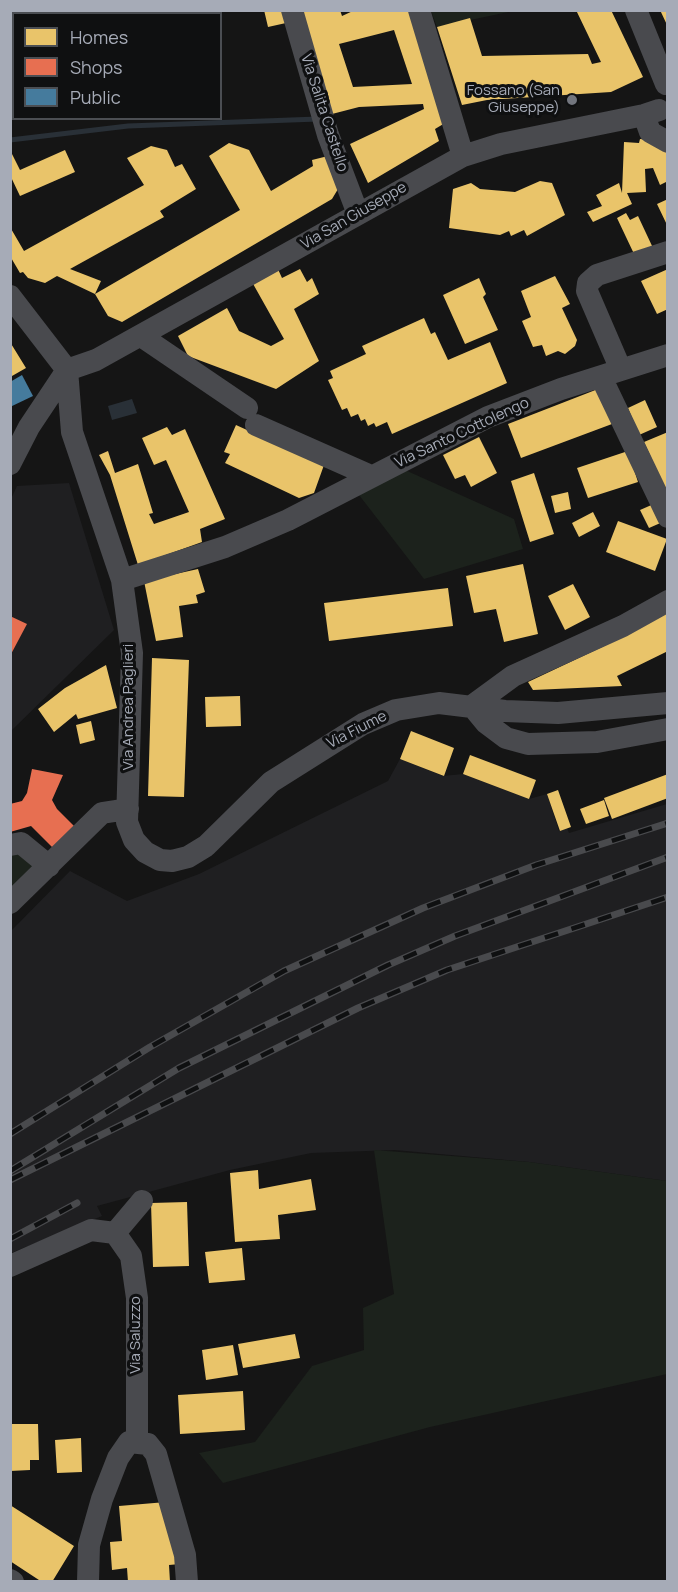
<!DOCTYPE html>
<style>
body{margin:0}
#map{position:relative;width:678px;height:1592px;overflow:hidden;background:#151515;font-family:Manrope,sans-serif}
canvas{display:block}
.frame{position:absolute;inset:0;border:12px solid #a6abb7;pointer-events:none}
.legend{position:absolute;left:12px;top:12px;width:210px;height:108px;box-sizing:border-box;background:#0f1011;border:2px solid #4b4e53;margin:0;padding:8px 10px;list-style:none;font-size:18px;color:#a6abb7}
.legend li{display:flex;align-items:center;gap:12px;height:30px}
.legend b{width:30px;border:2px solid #4b4e53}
</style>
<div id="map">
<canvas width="678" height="1592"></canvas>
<div class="frame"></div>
<ul class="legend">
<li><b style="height:16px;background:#e9c46a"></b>Homes</li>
<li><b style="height:16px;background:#e76f51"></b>Shops</li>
<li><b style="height:16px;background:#457b9d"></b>Public</li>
</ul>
</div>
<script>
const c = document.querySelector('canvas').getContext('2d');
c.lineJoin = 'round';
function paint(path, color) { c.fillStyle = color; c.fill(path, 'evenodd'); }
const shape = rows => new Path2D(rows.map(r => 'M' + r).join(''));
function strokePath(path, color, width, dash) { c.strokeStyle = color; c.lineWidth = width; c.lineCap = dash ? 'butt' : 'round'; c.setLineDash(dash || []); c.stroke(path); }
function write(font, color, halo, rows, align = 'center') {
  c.font = font + ' Manrope,sans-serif'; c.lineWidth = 6; c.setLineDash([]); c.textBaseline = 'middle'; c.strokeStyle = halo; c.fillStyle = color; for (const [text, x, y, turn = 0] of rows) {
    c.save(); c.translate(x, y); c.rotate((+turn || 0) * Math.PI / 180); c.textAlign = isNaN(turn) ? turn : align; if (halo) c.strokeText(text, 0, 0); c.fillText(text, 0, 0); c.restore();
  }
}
const built = shape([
 [69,483,114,630,11,731,11,499,17,486],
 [400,759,443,776,463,774,529,799,547,794,559,831,567,828,569,833,667,804,667,1181,529,1162,395,1150,311,1153,230,1170,97,1206,102,1216,11,1253,11,931,70,871,127,901,199,874,388,781]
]);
const green = shape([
 [431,11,513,10,513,11,437,27],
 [405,470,514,519,523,549,424,579,359,495],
 [19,852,36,867,11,891,11,853],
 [374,1150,529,1162,667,1181,667,1374,430,1427,223,1483,199,1453,255,1442,312,1366,364,1350,363,1308,394,1294]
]);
const water = shape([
 [132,399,137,413,112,420,108,406]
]);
const homes = shape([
 [264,10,283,10,286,23,268,27],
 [300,10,340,10,342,16,355,10,414,10,445,123,435,129,439,141,368,183,350,144,424,109,423,104,359,107,332,114],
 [394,30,412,84,353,87,339,44],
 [576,10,611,10,643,77,611,92,487,100,462,105,437,27,470,18,482,56,588,54,592,64,601,62],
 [660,10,668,10,668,27],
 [14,27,14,52,10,53,10,28],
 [14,80,14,117,10,110,10,81],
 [640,139,654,140,668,149,668,181,660,185,653,168,645,169,646,192,627,193,632,204,593,222,587,212,602,206,596,195,619,183,622,193,624,142,639,143],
 [229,143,249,150,271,191,313,166,312,160,332,155,341,184,332,199,122,322,108,316,95,294,240,210,209,156],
 [151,146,167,150,175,167,182,164,196,189,160,211,164,217,70,269,101,281,95,294,57,276,45,283,28,278,23,272,20,273,10,256,10,227,24,251,144,185,127,158],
 [10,150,20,170,65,150,75,172,20,196,10,175],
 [540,181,552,183,565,215,527,236,524,230,511,236,509,231,500,235,449,228,453,189,471,183,480,189,515,192],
 [668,199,668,227,657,204],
 [626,213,630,220,638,216,653,248,635,256,617,218],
 [277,267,282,278,300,269,307,282,312,278,319,294,294,309,319,361,276,389,188,356,178,336,227,308,239,331,271,346,284,339,252,282],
 [668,269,668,309,657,314,641,281],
 [555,276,570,304,562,308,577,340,575,346,565,354,558,351,546,356,542,345,533,347,522,321,531,317,521,291],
 [479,278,486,294,483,297,498,330,465,344,443,295],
 [424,318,431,334,435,332,448,360,490,342,507,383,392,434,387,422,376,427,374,423,368,426,365,419,361,421,358,414,351,417,347,408,342,410,328,380,333,378,330,371,366,354,362,346],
 [10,342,26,368,12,376,10,374],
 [598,389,612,424,521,458,508,424],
 [645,400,657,427,639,435,628,408],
 [236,425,324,465,314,493,299,498,225,463,230,454,224,452],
 [167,427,172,435,185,429,225,519,200,529,202,542,138,565,110,475,99,455,108,451,115,473,138,464,153,513,149,514,154,524,189,512,166,460,154,465,142,438],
 [668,432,668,495,644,442],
 [479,437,497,473,471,487,465,475,455,479,443,455],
 [628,451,638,482,588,498,577,468],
 [534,473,554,534,530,542,511,481],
 [568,492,571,509,555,513,551,496],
 [656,503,665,521,649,528,640,510],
 [593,512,600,526,579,537,572,523],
 [618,521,667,539,655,571,606,552],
 [523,564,538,634,504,642,496,609,474,613,466,576],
 [198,569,205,592,196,595,198,603,179,606,183,637,156,641,144,581],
 [573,584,590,617,565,630,548,596],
 [448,588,453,626,329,641,324,603],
 [668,612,668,651,617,676,622,686,533,690,528,682,602,647],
 [152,658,189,660,184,797,148,796],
 [106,665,117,708,78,719,76,714,54,732,38,709,65,688],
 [240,696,241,726,206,727,205,697],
 [91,721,95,740,80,744,76,725],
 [411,731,454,748,444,776,400,759],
 [470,755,536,780,529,799,463,774],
 [668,774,668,798,612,819,604,798],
 [558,790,571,827,560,831,547,794],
 [604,800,609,816,586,824,580,809],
 [258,1170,259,1189,311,1179,316,1210,278,1215,280,1239,235,1242,230,1173],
 [187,1202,189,1266,153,1267,151,1203],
 [242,1248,245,1280,209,1283,205,1252],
 [295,1334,300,1358,243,1368,238,1344],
 [233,1345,238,1375,206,1380,202,1350],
 [243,1391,245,1430,180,1434,178,1395],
 [10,1424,38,1424,39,1460,30,1460,30,1470,10,1471],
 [81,1438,82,1472,57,1473,55,1440],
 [166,1502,180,1564,169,1565,170,1582,128,1582,127,1568,112,1570,110,1542,122,1541,119,1506],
 [10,1505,74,1546,52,1582,42,1582,10,1561]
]);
const shops = shape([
 [10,616,27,624,10,656],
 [32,769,63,775,52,800,57,809,75,827,53,848,31,826,10,832,10,804,22,801,27,793]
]);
const public = shape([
 [22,375,33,396,10,407,10,382]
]);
const stream = shape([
 [10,140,128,126,318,119]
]);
const minor = shape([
 [292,10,328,135,358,214],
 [419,10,463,156],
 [636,10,666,84],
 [644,115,650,132,668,142],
 [10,296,67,370],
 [141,336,247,408],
 [67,370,72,432,122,580,132,653,127,822,134,840,145,852,160,860,172,861,188,857,206,846,271,782,363,724,396,710,439,703,505,711,558,713,668,703],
 [67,370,96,360,463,156,501,144,644,115,659,110],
 [621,370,587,291,588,283,597,275,668,252],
 [601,377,668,517],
 [256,425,371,476],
 [10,464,29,427,67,370],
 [122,580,225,547,288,520,488,417,561,389,668,355],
 [472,706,513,676,623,626,668,601],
 [472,706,486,723,506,738,528,744,597,742,668,729],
 [10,845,21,843,49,866],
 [10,903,102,813,128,809],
 [115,1233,142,1201],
 [10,1266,91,1230,115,1233,131,1256,137,1298,137,1442],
 [10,1580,13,1582],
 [88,1582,89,1545,102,1499,118,1458,129,1442,148,1444,156,1454,185,1555,187,1582]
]);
const rail = shape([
 [10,1134,150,1047,284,971,423,908,536,865,668,823],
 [10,1171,179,1068,388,965,455,936,668,857],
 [10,1180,358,1008,447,970,668,897],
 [10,1239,77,1203]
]);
const markers = [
 [572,100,6,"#73767e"]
];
const poiNames = [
 ["Fossano (San",560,91],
 ["Giuseppe)",560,108]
];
const streetNames = [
 ["Via Salita Castello",324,113,72],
 ["Via San Giuseppe",354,216,-30],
 ["Via Santo Cottolengo",462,433,-25],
 ["Via Andrea Paglieri",129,707,-90],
 ["Via Fiume",357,730,-27],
 ["Via Saluzzo",136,1335,-90]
];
paint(built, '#1f1f21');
paint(green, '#1c221c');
paint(water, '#293037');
paint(homes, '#e9c46a');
paint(shops, '#e76f51');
paint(public, '#457b9d');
strokePath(stream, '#293037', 5);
strokePath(minor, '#494a4e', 22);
strokePath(rail, '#494a4d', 7);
strokePath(rail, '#0f1011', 4.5, [14]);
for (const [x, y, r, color] of markers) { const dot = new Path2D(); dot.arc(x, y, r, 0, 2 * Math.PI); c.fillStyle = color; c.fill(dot); strokePath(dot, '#0f1011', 2); }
write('15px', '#a6abb7', '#0f1011', poiNames, 'right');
write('15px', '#a6abb7', '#0f1011', streetNames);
</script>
